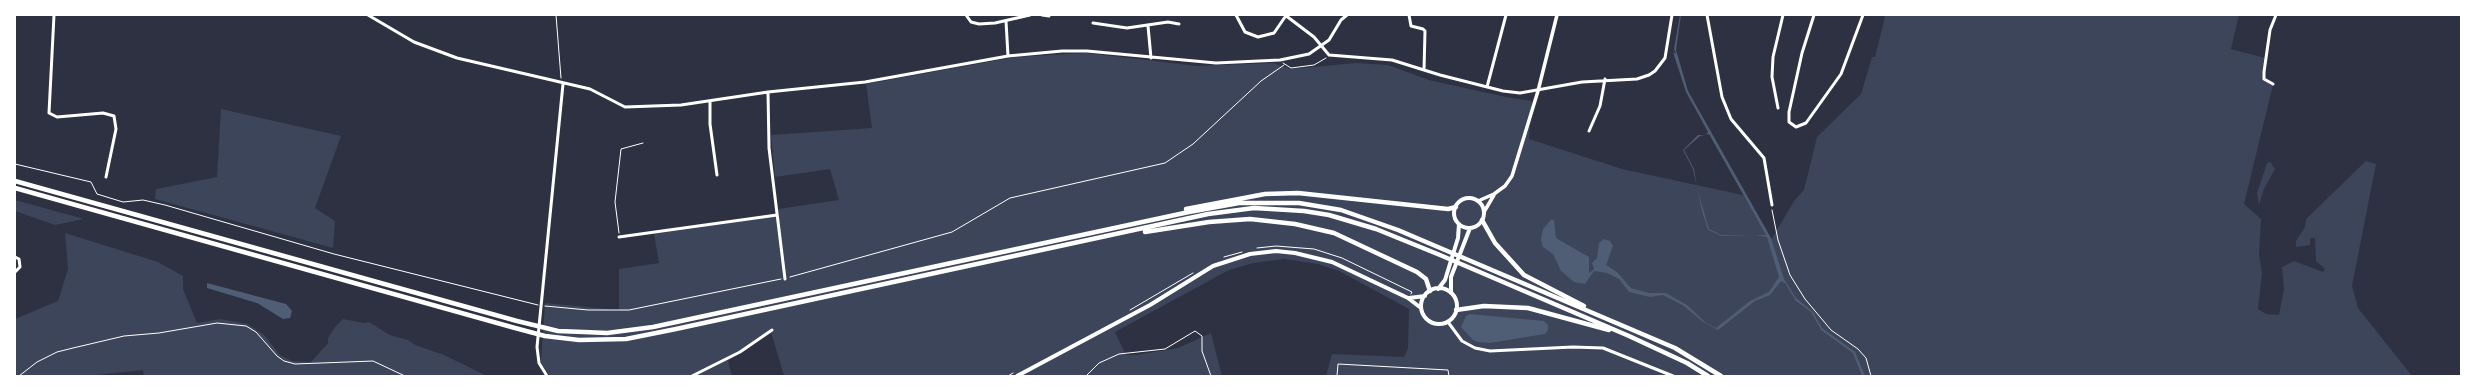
<!DOCTYPE html>
<style>
body{margin:0}
#map{position:relative;width:2476px;height:391px;overflow:hidden;background:#2d3142;font-family:"Golos Text",sans-serif}
canvas{display:block}
.frame{position:absolute;inset:0;border:16px solid #fff;pointer-events:none}
</style>
<div id="map">
<canvas width="2476" height="391"></canvas>
<div class="frame"></div>
</div>
<script>
const c = document.querySelector('canvas').getContext('2d');
c.lineJoin = 'round';
function paint(path, color) { c.fillStyle = color; c.fill(path, 'evenodd'); }
const shape = rows => new Path2D(rows.map(r => 'M' + r).join(''));
function strokePath(path, color, width, dash) { c.strokeStyle = color; c.lineWidth = width; c.lineCap = dash ? 'butt' : 'round'; c.setLineDash(dash || []); c.stroke(path); }
const green = shape([
 [1882,15,2239,15,2231,49,2265,58,2264,79,2273,85,2244,204,2261,219,2259,255,2262,273,2258,309,2266,314,2279,315,2284,289,2282,267,2294,261,2323,272,2325,269,2316,261,2315,238,2310,238,2310,245,2296,247,2296,241,2305,227,2306,219,2366,161,2376,164,2352,286,2358,308,2412,376,1326,376,1332,354,1404,357,1408,348,1409,309,1339,271,1318,264,1284,259,1253,263,1229,270,1115,332,1126,355,1136,355,1178,348,1211,333,1222,376,784,376,771,332,728,361,732,376,550,376,541,363,545,303,619,310,619,269,659,263,654,234,779,216,778,209,839,200,830,169,775,177,771,135,872,128,866,84,1016,57,1086,53,1197,66,1273,63,1291,69,1356,63,1388,65,1429,80,1506,97,1532,101,1529,139,1622,169,1743,195,1771,240,1794,201,1804,190,1817,137,1861,94,1872,57,1875,57,1885,17],
 [221,109,341,136,315,208,335,221,333,248,155,199,156,189,217,177],
 [2270,162,2275,169,2264,189,2259,205,2257,193,2267,163],
 [15,200,26,203,84,219,55,225,15,211],
 [65,233,158,262,183,276,183,289,197,323,220,319,248,324,264,335,280,355,292,361,311,362,328,343,328,338,335,327,343,319,364,323,369,322,390,335,408,340,415,345,444,355,487,376,144,376,143,370,87,376,15,376,15,319,58,301,68,269]
]);
const water = shape([
 [1680,15,1681,15,1676,50,1688,91,1771,238,1784,279,1796,298,1813,312,1822,328,1855,352,1865,376,1862,376,1853,353,1821,330,1811,312,1796,301,1785,283,1781,281,1770,295,1755,301,1718,330,1703,322,1684,306,1663,295,1650,297,1629,292,1619,279,1607,273,1594,271,1585,284,1574,282,1561,271,1553,254,1543,247,1541,239,1543,229,1551,220,1554,220,1556,238,1589,257,1589,273,1594,269,1592,263,1597,258,1599,243,1604,239,1610,241,1613,246,1606,265,1617,272,1631,288,1649,293,1666,293,1687,305,1706,323,1716,328,1750,301,1769,292,1779,277,1767,237,1755,235,1722,236,1708,230,1702,211,1693,169,1683,150,1698,135,1706,135,1708,132,1686,92,1673,52,1676,54,1674,49],
 [1709,134,1766,235,1722,235,1709,229,1697,188,1694,169,1684,150,1700,136],
 [207,283,286,304,292,311,290,318,283,319,257,303,207,288],
 [1470,314,1544,321,1548,325,1548,330,1545,334,1490,343,1478,342,1473,340,1461,327,1466,316]
]);
const stream = shape([
 [1769,239,1773,251]
]);
const path = shape([
 [556,15,561,78],
 [1283,63,1291,68,1314,65,1326,58],
 [15,164,91,182,97,194,123,202,143,200,165,205,334,254,538,305],
 [1772,210,1778,240,1790,275,1805,299,1831,330,1858,349,1866,358,1871,376],
 [619,233,615,202,621,149,643,143],
 [1257,248,1276,246,1314,249,1342,258,1412,292,1411,294],
 [1224,257,1242,252],
 [790,277,952,232,1010,198,1165,163,1193,144,1261,81,1284,65],
 [545,306,588,310,629,310,781,279],
 [1130,310,1193,273],
 [19,376,37,362,57,352,73,348,124,336,159,333,217,323,246,326,256,332,277,356,284,361,295,364,373,361,405,376],
 [1008,376,1013,373],
 [1086,376,1099,363,1119,354,1165,349,1195,331,1202,336,1202,351,1211,376],
 [1337,376,1338,364,1448,370,1449,376]
]);
const minor = shape([
 [54,15,49,113,57,117,103,113,114,116,116,129,106,177],
 [368,15,414,42,457,58,590,89,625,107,681,105,768,92,865,82,1008,56,1062,51,1087,51,1216,63,1280,60,1309,54,1329,40,1341,20,1347,15],
 [966,15,971,22,979,24,995,23,1030,15],
 [1042,15,1049,16],
 [1236,15,1245,32,1258,37,1274,33,1285,17],
 [1285,15,1314,37,1329,55,1392,60,1440,75,1503,91,1520,93,1582,82,1637,79,1649,75,1655,71,1665,58,1672,15],
 [1409,15,1411,26,1423,29,1425,31,1424,70],
 [1707,15,1722,97,1731,119,1764,158,1772,205],
 [1814,15,1802,53,1789,112,1789,122,1796,127,1806,123,1841,74,1863,15],
 [1006,21,1008,56],
 [1093,23,1127,28,1168,22,1179,24],
 [1148,26,1151,58],
 [2273,84,2264,79,2264,72,2270,30,2276,15],
 [1487,87,1506,15],
 [768,92,769,148,785,279],
 [710,101,710,124,717,175],
 [1778,108,1772,77,1773,57,1783,15],
 [1589,131,1600,106,1605,79],
 [619,237,777,215],
 [15,257,19,259,20,267,15,272],
 [1448,322,1462,341,1475,348,1490,351,1573,347,1603,348,1673,376],
 [547,376,539,363,537,347,563,84],
 [692,376,740,352,772,330]
]);
const tertiary = shape([
 [1478,201,1494,194,1505,186,1512,176,1538,91,1557,15],
 [1484,212,1494,195]
]);
const secondary = shape([
 '1454 213a15 15 0 1 1 30 0a15 15 0 1 1-30 0Z',
 '1421 306a18 18 0 1 1 36 0a18 18 0 1 1-36 0Z',
 [1438,289,1445,280,1458,238,1459,224],
 [1451,293,1451,277,1470,228],
 [1409,298,1425,296],
 [1017,376,1150,305,1213,266,1250,254,1276,251,1295,253,1332,262,1408,298,1421,308]
]);
const trunk = shape([
 [15,181,517,321,558,331,584,332,607,333,653,327,1189,212,1239,203,1299,203,1341,210,1398,230,1675,348,1721,376],
 [15,188,515,328,545,336,579,340,626,339,676,329,1208,214,1254,208,1304,211,1329,215,1376,229,1440,255,1629,336,1687,363,1708,376],
 [1186,209,1265,194,1298,193,1448,209,1456,207],
 [1482,220,1495,243,1524,275,1584,306],
 [1145,232,1209,222,1250,219,1295,224,1334,233,1417,272,1426,279,1430,291],
 [1456,310,1484,306,1528,308,1609,330]
]);
paint(green, '#3c4559');
paint(water, '#4f5d75');
strokePath(stream, '#4f5d75', 1.5);
strokePath(path, '#fff', 1);
strokePath(minor, '#fff', 3);
strokePath(tertiary, '#fff', 3.5);
strokePath(secondary, '#fff', 4);
strokePath(trunk, '#fff', 4.5);
</script>
